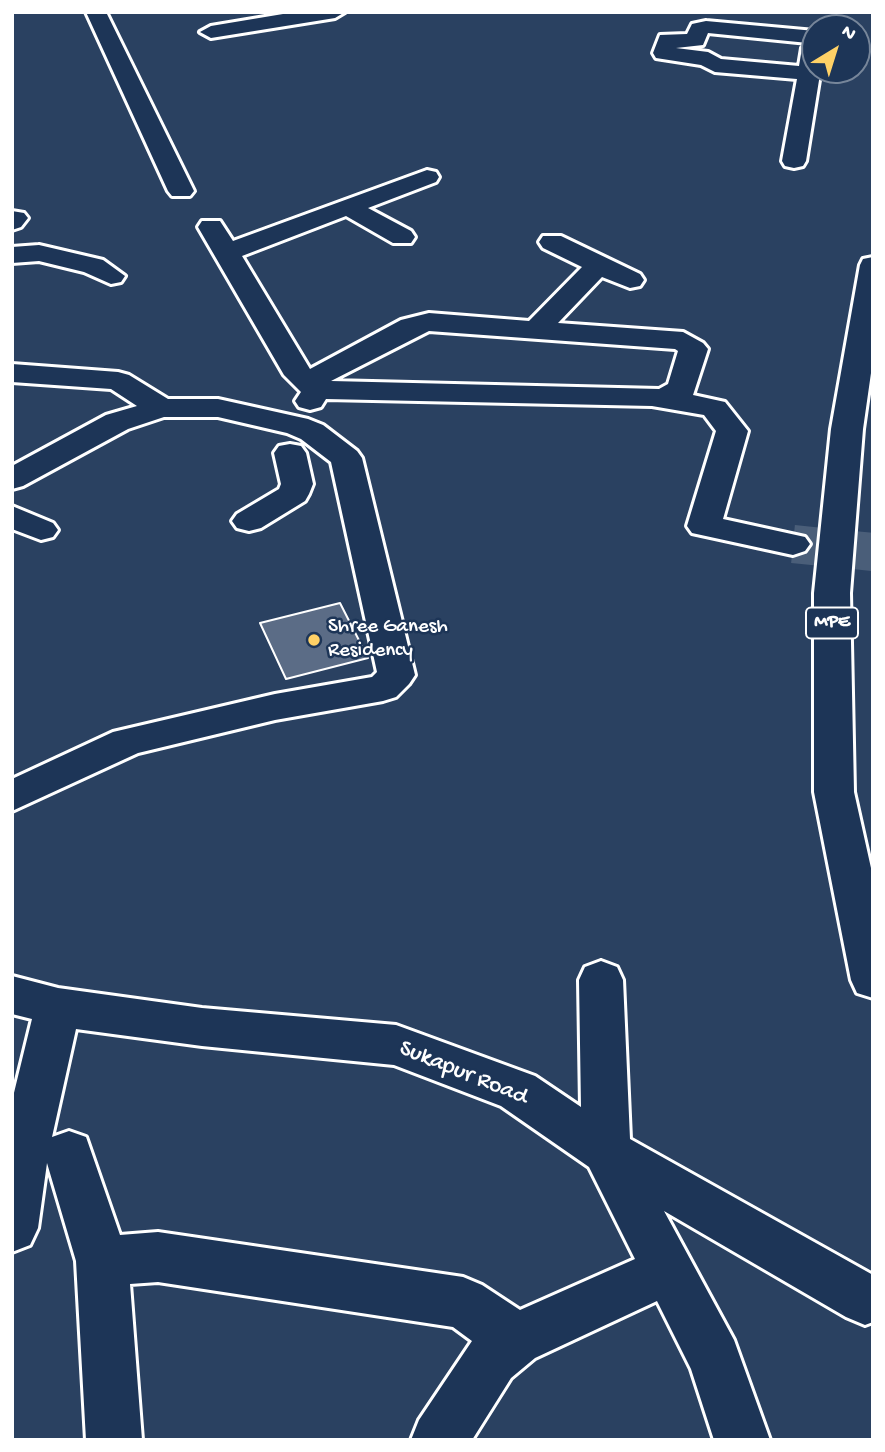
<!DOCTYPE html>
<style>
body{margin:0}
#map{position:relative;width:885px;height:1452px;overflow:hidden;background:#2a4161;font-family:"Gochi Hand",sans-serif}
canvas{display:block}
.frame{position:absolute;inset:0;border:14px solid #fff;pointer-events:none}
.north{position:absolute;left:801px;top:14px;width:70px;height:70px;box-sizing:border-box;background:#1d3557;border:2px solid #77869a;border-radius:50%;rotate:38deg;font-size:19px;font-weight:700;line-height:28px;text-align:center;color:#fff}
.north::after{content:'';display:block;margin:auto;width:24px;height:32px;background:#ffd166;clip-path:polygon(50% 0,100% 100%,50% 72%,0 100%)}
</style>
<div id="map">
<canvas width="885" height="1452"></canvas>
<div class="frame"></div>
<div class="north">N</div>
</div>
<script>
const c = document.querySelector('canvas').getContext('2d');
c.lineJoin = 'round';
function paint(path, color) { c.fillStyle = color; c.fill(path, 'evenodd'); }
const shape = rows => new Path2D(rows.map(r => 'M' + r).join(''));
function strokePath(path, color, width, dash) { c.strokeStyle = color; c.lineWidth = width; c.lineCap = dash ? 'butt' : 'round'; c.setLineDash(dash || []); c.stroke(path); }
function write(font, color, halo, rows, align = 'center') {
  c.font = font + ' "Gochi Hand",sans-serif'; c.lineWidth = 5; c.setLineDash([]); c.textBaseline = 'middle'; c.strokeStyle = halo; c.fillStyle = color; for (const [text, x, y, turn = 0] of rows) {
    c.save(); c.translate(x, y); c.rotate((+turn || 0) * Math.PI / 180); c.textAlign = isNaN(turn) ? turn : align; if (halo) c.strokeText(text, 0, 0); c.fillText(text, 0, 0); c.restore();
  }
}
const building = shape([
 [340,603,368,658,286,679,260,623,340,603]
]);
const minorTunnel = shape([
 [793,544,873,552]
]);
const minor = shape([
 [86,12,106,12,194,191,190,196,172,196,168,191,86,12],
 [295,12,345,12,335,18,211,38,200,32,211,26,295,12],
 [706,21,815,31,815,70,820,70,820,74,806,161,803,166,794,168,785,166,782,161,797,79,715,72,701,65,656,58,653,53,660,35,687,34,692,24,706,21],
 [708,33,808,43,802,48,799,66,721,59,708,52,676,48,703,45,708,33],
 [427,170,436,172,439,177,436,182,368,208,411,231,415,237,411,243,393,243,346,216,242,256,310,369,401,320,429,313,529,321,582,267,543,248,539,242,543,236,561,236,640,274,644,280,640,286,630,288,602,277,558,323,683,332,703,343,708,349,693,395,725,402,748,431,723,519,805,537,810,544,805,551,793,555,692,533,687,526,716,431,704,415,652,406,326,399,321,407,310,410,299,407,295,401,301,392,284,375,198,227,202,221,220,221,233,241,427,170],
 [429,331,675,349,678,351,668,384,659,389,331,381,429,331],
 [12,211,24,213,28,218,21,227,12,230,12,211],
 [39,245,103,260,125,276,121,282,111,284,84,272,39,261,12,263,12,247,39,245],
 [12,364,118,372,129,375,168,399,218,399,308,419,323,425,357,451,362,458,415,675,409,684,396,697,383,701,275,720,138,753,12,811,12,779,113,732,275,694,372,677,377,672,331,462,301,439,287,433,218,417,164,417,128,429,23,486,12,489,12,466,106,415,137,406,111,389,12,382,12,364],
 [290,444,301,446,306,453,313,484,309,494,305,501,261,528,249,531,237,528,232,521,237,514,279,489,281,484,274,453,279,446,290,444],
 [12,506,53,523,58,530,53,537,41,540,12,529,12,506],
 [601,961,617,967,623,980,630,1139,873,1275,873,1322,865,1325,846,1317,664,1211,734,1340,770,1440,714,1440,691,1369,657,1301,535,1358,511,1378,472,1440,411,1440,419,1420,472,1341,453,1327,158,1282,130,1284,142,1440,86,1440,76,1261,47,1163,38,1228,30,1245,12,1252,12,1101,32,1019,12,1014,12,976,58,988,202,1008,396,1025,535,1076,581,1107,579,980,585,967,601,961],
 [76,1029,202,1046,394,1065,501,1106,589,1167,635,1259,520,1310,482,1285,463,1277,158,1232,120,1235,86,1137,69,1131,52,1137,76,1029]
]);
const motorway = shape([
 [873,257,873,359,863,429,850,593,854,792,873,877,873,998,857,993,851,980,814,792,814,593,831,429,860,265,863,259,873,257]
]);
const markers = [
 [314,640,7,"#ffd166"]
];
const shields = [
 [832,623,52]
];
const shieldNames = [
 ["MPE",832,623]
];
const poiNames = [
 ["Shree Ganesh",328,628],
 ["Residency",328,652]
];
const nearStreetnames = [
 ["Sukapur Road",463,1074,22]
];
paint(building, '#5b6c86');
strokePath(building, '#fff', 2);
strokePath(minorTunnel, '#4a5e79', 38, [38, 19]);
strokePath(minor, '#fff', 6);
strokePath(motorway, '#fff', 6);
paint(minor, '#1d3557');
paint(motorway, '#1d3557');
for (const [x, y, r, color] of markers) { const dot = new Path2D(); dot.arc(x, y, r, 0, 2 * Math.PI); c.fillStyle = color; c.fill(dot); strokePath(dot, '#1d3557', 2.5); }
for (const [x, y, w] of shields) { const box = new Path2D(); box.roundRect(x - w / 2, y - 15.5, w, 31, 5); c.fillStyle = '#1d3557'; c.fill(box); strokePath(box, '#fff', 2); }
write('bold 19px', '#fff', null, shieldNames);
write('21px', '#fff', '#1d3557', poiNames, 'left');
write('24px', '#fff', '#1d3557', nearStreetnames);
</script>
